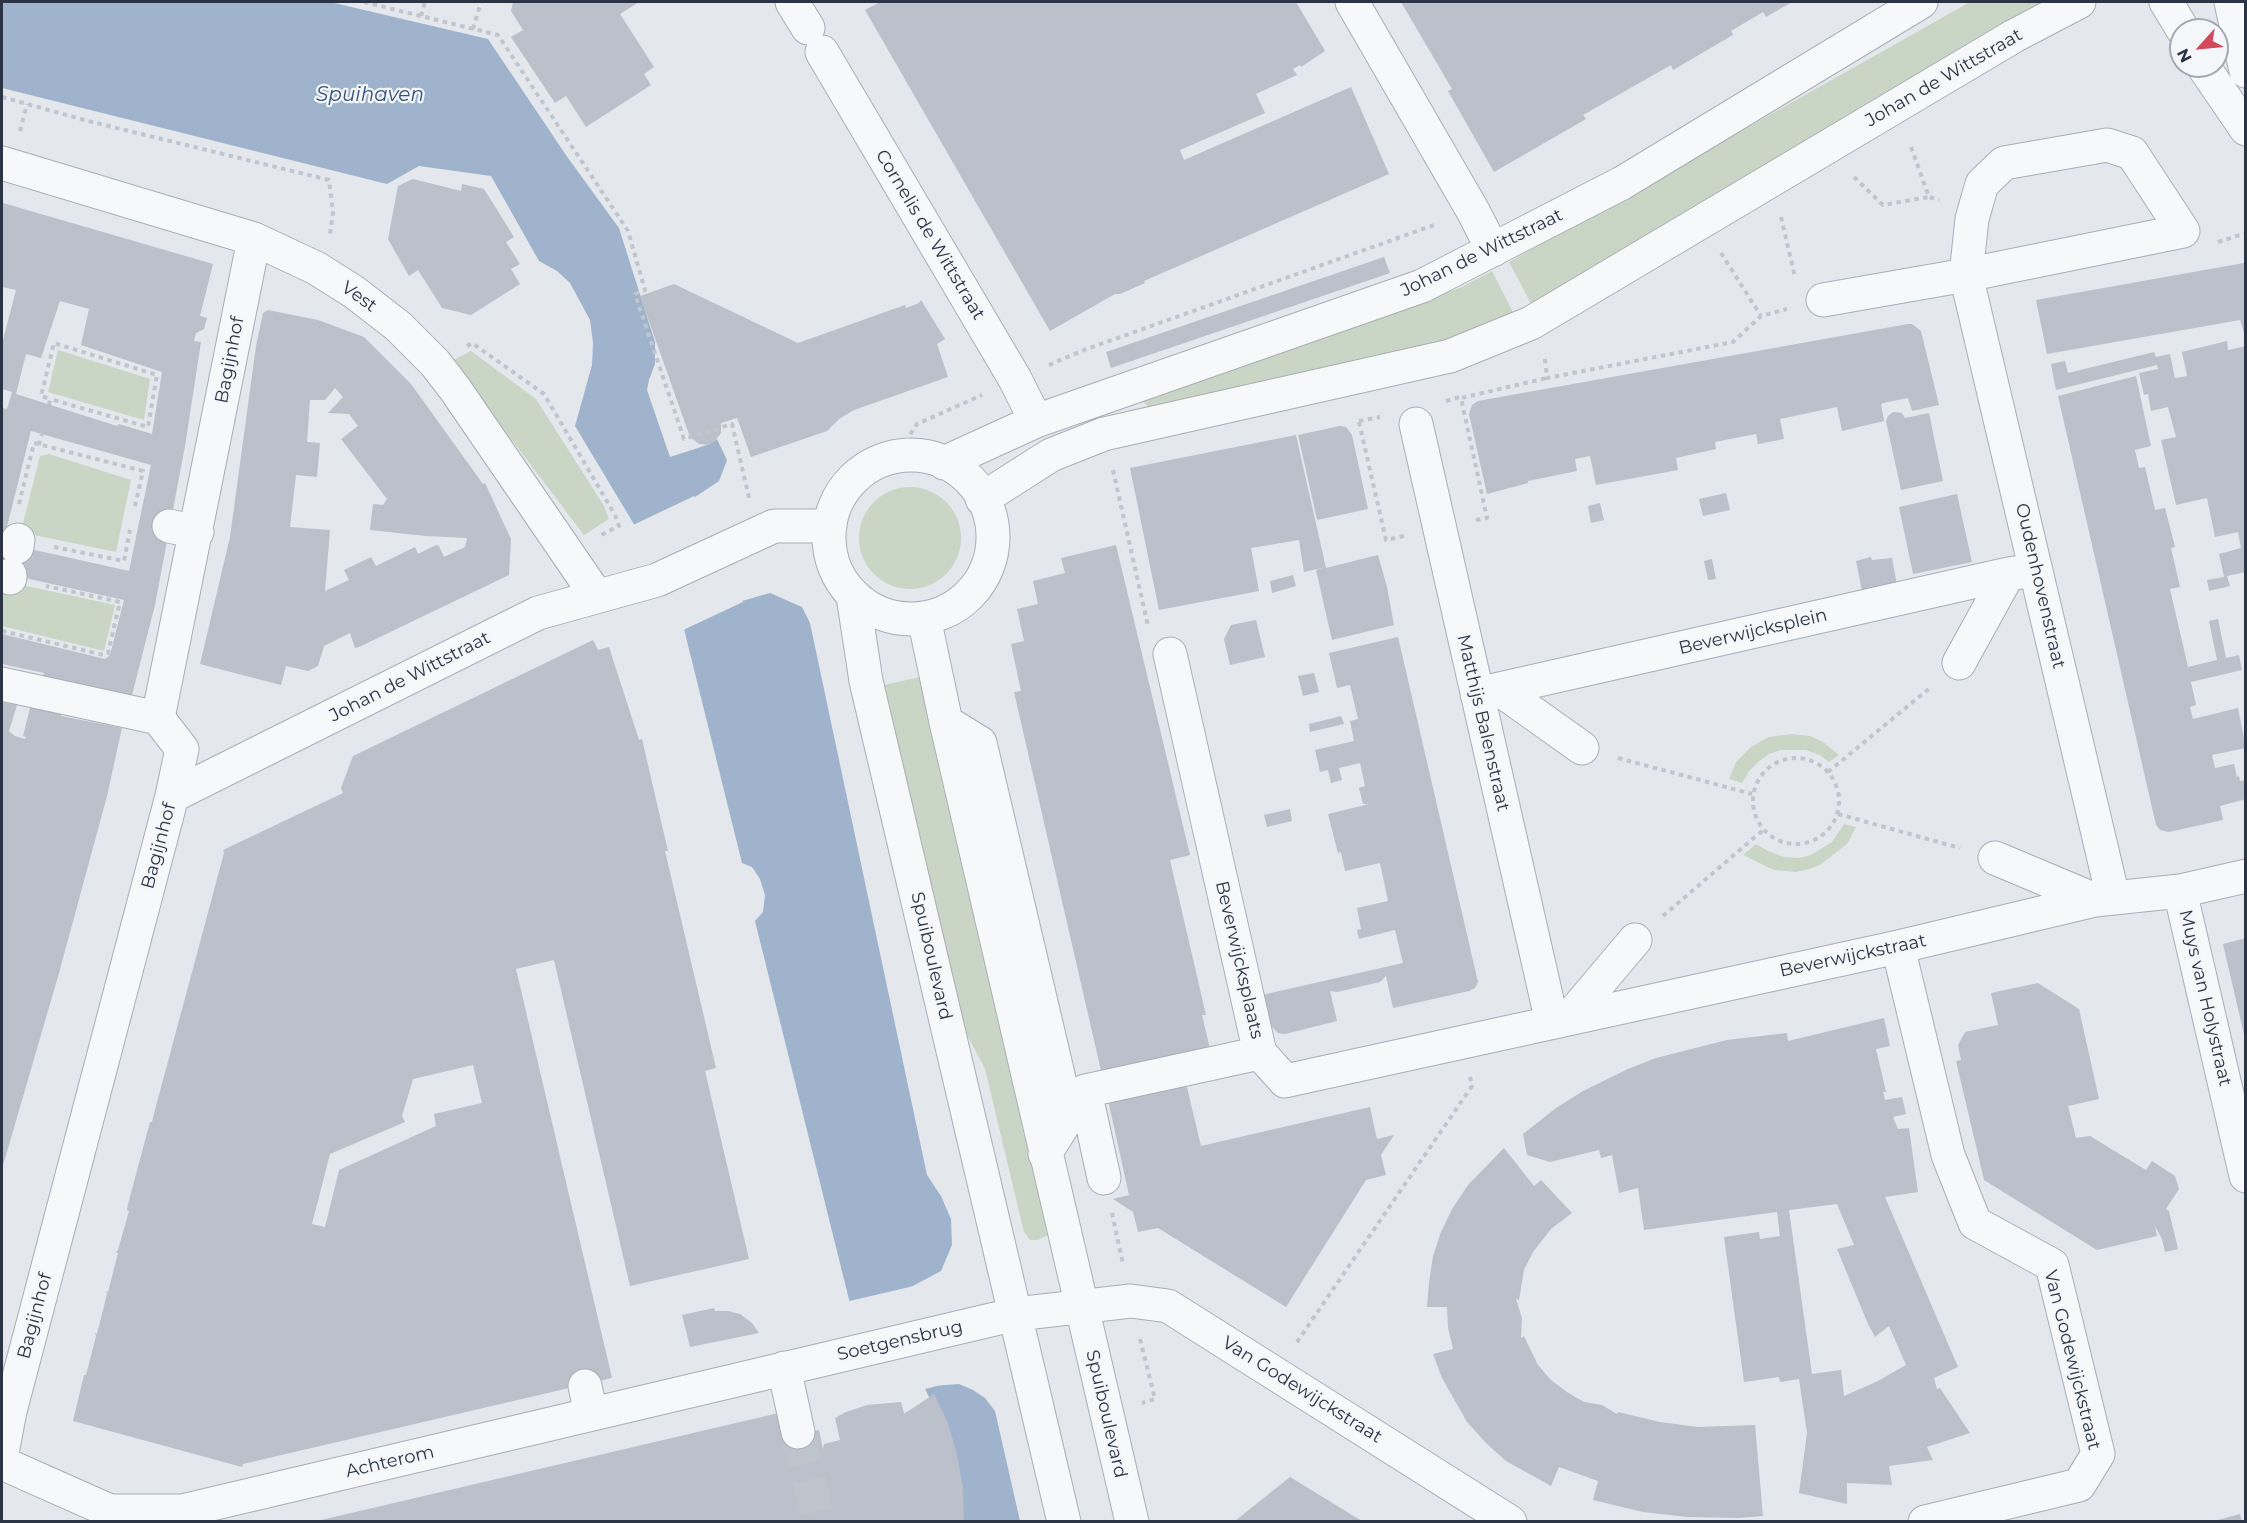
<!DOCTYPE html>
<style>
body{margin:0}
#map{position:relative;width:2247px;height:1523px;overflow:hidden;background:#e4e7ec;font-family:Montserrat,sans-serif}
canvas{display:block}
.frame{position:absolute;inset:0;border:3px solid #2b3445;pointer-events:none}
.north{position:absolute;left:2169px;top:18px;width:60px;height:60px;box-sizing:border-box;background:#f4f6f9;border:2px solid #a4a8b1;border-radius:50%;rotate:243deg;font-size:16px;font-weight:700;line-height:24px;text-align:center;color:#2b3445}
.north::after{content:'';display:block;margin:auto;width:21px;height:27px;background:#d1495b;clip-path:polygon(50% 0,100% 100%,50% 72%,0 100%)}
</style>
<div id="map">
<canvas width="2247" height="1523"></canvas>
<div class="frame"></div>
<div class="north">N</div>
</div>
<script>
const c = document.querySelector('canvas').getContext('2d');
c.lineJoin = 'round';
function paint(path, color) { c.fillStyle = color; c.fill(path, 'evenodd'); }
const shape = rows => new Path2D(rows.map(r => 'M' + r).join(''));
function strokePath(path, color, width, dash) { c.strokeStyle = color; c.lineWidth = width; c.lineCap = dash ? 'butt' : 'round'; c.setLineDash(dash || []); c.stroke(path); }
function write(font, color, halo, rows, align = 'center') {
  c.font = font + ' Montserrat,sans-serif'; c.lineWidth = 4.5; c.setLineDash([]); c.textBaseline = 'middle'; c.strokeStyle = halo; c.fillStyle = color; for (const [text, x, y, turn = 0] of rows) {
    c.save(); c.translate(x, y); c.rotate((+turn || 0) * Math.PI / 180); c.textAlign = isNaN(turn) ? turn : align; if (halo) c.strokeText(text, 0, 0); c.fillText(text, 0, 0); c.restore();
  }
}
const green = shape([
 [1970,2,2062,2,1535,311,1509,262],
 [1492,271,1517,320,1471,338,1150,409,1141,399,1462,287],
 [58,350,150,379,144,420,48,392],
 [471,351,536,399,604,506,609,519,584,535,452,361],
 [49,454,131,480,116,552,29,534,23,523,40,456],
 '859 538a51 51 0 1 1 102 0a51 51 0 1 1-102 0Z',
 [3,581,115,605,104,651,2,626],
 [920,677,1052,1230,1046,1236,1038,1240,1030,1240,1024,1232,985,1069,955,1012,880,686],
 [1791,734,1810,736,1823,742,1839,755,1829,762,1819,755,1806,750,1781,750,1769,754,1758,762,1749,771,1742,783,1729,779,1736,762,1751,747,1769,737],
 [1844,824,1856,827,1847,844,1820,865,1809,869,1796,872,1774,870,1743,855,1756,844,1768,851,1784,857,1799,858,1811,855,1832,842]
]);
const water = shape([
 [2,2,330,2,488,39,568,158,619,228,655,342,655,364,649,380,647,390,670,457,710,444,717,439,727,460,719,481,692,499,742,601,770,593,802,607,810,623,927,1175,941,1196,951,1219,952,1245,941,1271,911,1287,934,1386,959,1384,973,1390,985,1398,995,1411,1020,1521,904,1521,755,921,763,912,765,895,760,879,752,867,742,863,684,629,635,526,575,426,592,365,593,343,590,320,570,283,557,271,539,261,491,176,419,166,387,184,2,88]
]);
const pier = shape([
 [694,496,743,602,681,631,631,526],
 [914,1286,937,1386,925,1389,930,1399,904,1414,901,1403,872,1405,845,1302]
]);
const building = shape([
 [513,2,639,2,620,14,654,67,644,74,651,85,586,127,566,96,555,103,511,37,523,30,511,11],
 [880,2,1296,2,1325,51,1301,67,1300,65,1293,69,1297,75,1256,94,1265,113,1180,150,1184,160,1351,87,1389,174,1144,281,1145,283,1120,294,1115,294,1050,331,865,10],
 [1401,2,1792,2,1766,17,1763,12,1731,31,1733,35,1673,70,1671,65,1583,115,1586,119,1494,172,1448,91,1452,89],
 [413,179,461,191,462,184,484,189,514,237,506,242,520,264,511,269,520,284,471,315,442,308,418,270,409,276,388,239,398,186],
 [3,203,213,264,200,316,207,318,204,329,196,333,194,341,201,342,185,446,155,605,132,695,43,678,44,673,2,664,2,634,105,659,110,655,124,600,2,573,2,408,7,409,12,392,2,389,2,344,16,290,2,287],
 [60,301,89,309,81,345,162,372,152,434,119,424,117,426,16,394,26,354,41,358],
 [31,431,151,465,129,571,3,543],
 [1384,257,1390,273,1111,368,1106,352],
 [2244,263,2246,339,2240,320,2047,354,2036,300],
 [674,284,798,343,905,305,906,308,919,303,921,300,945,339,937,344,948,377,854,410,839,419,827,431,751,457,737,418,721,423,721,433,714,442,708,445,699,444,690,437,640,296],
 [268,310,318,320,364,337,411,384,483,484,485,483,511,539,509,575,359,647,355,648,350,633,324,646,318,666,308,671,286,666,281,685,200,664,230,537,256,346,263,313],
 [335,388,343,397,328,413,349,414,358,426,341,439,387,499,383,505,373,504,370,530,426,536,467,538,465,547,444,557,439,546,436,545,418,554,415,547,376,566,371,557,344,570,349,580,325,591,330,530,290,527,296,475,317,477,320,443,307,442,310,400,325,400],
 [1908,324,1912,324,1921,331,1939,405,1912,411,1908,398,1883,403,1881,404,1884,421,1842,431,1837,407,1780,419,1784,439,1758,444,1756,434,1715,442,1716,449,1676,458,1678,470,1596,485,1590,456,1575,459,1577,471,1528,481,1528,483,1487,494,1469,414,1472,405,1478,401],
 [2227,341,2228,350,2246,346,2246,572,2227,576,2230,586,2209,591,2207,580,2224,577,2219,554,2241,548,2238,532,2215,537,2207,498,2176,505,2161,440,2176,437,2168,407,2151,411,2148,394,2144,395,2139,373,2158,369,2157,365,2056,390,2051,364,2065,361,2068,373,2154,352,2156,357,2170,354,2175,378,2187,376,2182,352],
 [2136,376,2151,446,2135,450,2139,468,2145,467,2155,510,2165,508,2175,547,2171,548,2180,587,2170,589,2188,667,2217,660,2209,621,2218,619,2226,658,2239,655,2242,670,2191,682,2196,705,2190,707,2193,719,2238,708,2246,748,2212,755,2215,768,2234,764,2237,777,2239,776,2240,781,2246,780,2246,799,2220,806,2223,820,2169,832,2160,830,2156,825,2058,396],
 [1893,412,1902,413,1905,418,1929,413,1943,481,1901,490,1886,421,1888,416],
 [1340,426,1346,427,1352,435,1368,509,1317,520,1298,435],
 [1296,435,1326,568,1378,555,1387,587,1394,625,1332,640,1316,570,1322,568,1304,572,1299,540,1251,548,1259,591,1159,610,1130,468],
 [1726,493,1730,510,1703,516,1699,499],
 [1957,494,1972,562,1913,574,1899,507],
 [1600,503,1604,520,1591,523,1588,506],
 [1116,545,1190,855,1170,860,1206,1015,1202,1015,1210,1049,1102,1075,1014,692,1021,691,1011,644,1024,641,1017,609,1038,604,1033,581,1065,573,1061,558],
 [1871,557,1872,560,1892,558,1898,590,1862,591,1856,561],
 [1712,559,1716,579,1708,580,1704,561],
 [1293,575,1296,586,1272,593,1270,581],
 [1256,620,1265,657,1230,665,1224,639,1231,625],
 [1398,637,1478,982,1475,988,1469,991,1393,1008,1386,976,1380,982,1337,992,1330,991,1337,1021,1285,1034,1278,1033,1270,1025,1262,995,1403,963,1395,930,1359,939,1357,930,1361,929,1357,908,1388,901,1380,863,1345,871,1341,852,1338,853,1328,814,1369,804,1363,804,1359,788,1365,786,1360,763,1339,768,1342,780,1331,783,1328,770,1320,772,1315,750,1354,741,1350,721,1358,719,1350,685,1337,688,1329,653],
 [593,640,598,650,609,647,639,740,642,739,668,851,665,851,716,1068,705,1071,749,1259,630,1286,554,960,516,969,612,1378,243,1464,242,1467,73,1421,84,1375,86,1375,96,1336,95,1333,97,1334,107,1294,106,1291,108,1292,118,1253,116,1252,118,1250,129,1211,127,1210,128,1204,150,1122,152,1122,156,1106,224,853,223,850,343,793,341,788,353,756],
 [473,1065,482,1103,434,1114,436,1126,339,1170,325,1227,312,1224,330,1154,405,1122,402,1116,413,1079],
 [1314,673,1319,692,1303,696,1298,676],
 [32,700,63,707,61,716,122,728,107,796,59,973,2,1169,2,702,17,705,9,731,15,736,25,739,26,737,23,736],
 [1341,716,1344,724,1310,732,1309,724],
 [1290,809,1292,821,1267,827,1264,815],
 [2246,938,2246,1039,2245,1039,2223,944],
 [2038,983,2079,1009,2099,1099,2068,1106,2076,1138,2090,1136,2146,1170,2152,1161,2175,1176,2179,1189,2166,1209,2169,1211,2178,1249,2165,1252,2162,1239,2155,1226,2157,1236,2097,1250,1984,1180,1956,1061,1961,1060,1958,1045,1965,1032,1998,1025,1991,993],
 [1884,1018,1890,1046,1876,1049,1886,1092,1883,1092,1885,1100,1902,1097,1906,1114,1893,1117,1898,1129,1909,1128,1918,1192,1885,1197,1958,1367,1934,1378,1937,1389,1940,1388,1970,1433,1927,1447,1933,1460,1889,1466,1892,1485,1847,1483,1847,1504,1799,1493,1807,1433,1799,1379,1780,1382,1779,1377,1744,1382,1724,1237,1759,1232,1760,1239,1780,1236,1777,1212,1644,1230,1638,1188,1619,1193,1612,1155,1601,1158,1599,1150,1550,1162,1527,1155,1523,1134,1556,1108,1583,1091,1628,1069,1656,1058,1727,1040,1787,1033,1788,1041],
 [1837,1204,1854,1245,1837,1249,1868,1324,1875,1337,1889,1326,1906,1365,1876,1382,1844,1396,1841,1370,1812,1374,1789,1210],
 [1186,1083,1201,1146,1370,1107,1377,1139,1394,1135,1381,1155,1386,1175,1366,1180,1286,1307,1158,1228,1138,1232,1133,1212,1113,1199,1129,1195,1108,1100],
 [1504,1148,1534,1186,1541,1180,1572,1213,1551,1229,1533,1252,1524,1270,1519,1300,1516,1299,1522,1318,1521,1338,1524,1336,1538,1365,1551,1380,1567,1392,1584,1402,1602,1405,1617,1414,1618,1412,1660,1422,1698,1427,1755,1425,1763,1516,1739,1518,1687,1517,1643,1512,1593,1500,1598,1481,1559,1467,1551,1486,1506,1461,1487,1444,1467,1422,1442,1378,1433,1354,1453,1349,1448,1328,1447,1307,1427,1307,1429,1282,1433,1256,1441,1232,1452,1209,1468,1185],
 [714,1308,715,1311,728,1311,740,1314,752,1323,759,1333,690,1347,682,1315],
 [934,1394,948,1423,957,1455,963,1488,964,1521,829,1521,827,1520,819,1521,317,1521,783,1412,789,1437,819,1430,823,1449,824,1444,840,1440,835,1418,846,1412,867,1405,901,1402,904,1414],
 [1290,1477,1362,1521,1235,1521],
 [2240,1514,2242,1521,2214,1521]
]);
const minorTunnel = shape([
 [798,1432,819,1522]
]);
const path = shape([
 [364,2,498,35,628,231,645,290,635,294,684,439,732,424,749,498],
 [421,16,425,2],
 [473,29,481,2],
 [2,97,88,121,329,180,333,213,330,234],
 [20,131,27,104],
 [1911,147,1929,197,1939,200],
 [1854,177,1883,205,1929,197],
 [1781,217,1795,277],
 [2218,242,2246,233],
 [1721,253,1761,316],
 [467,346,472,343,544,394,615,515,619,526,599,536],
 [1545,359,1547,378,1733,342,1761,316,1787,309],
 [1049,365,1084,350,1437,224],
 [1446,401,1460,397],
 [49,405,50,399,41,396,54,343,157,375,148,427,50,399],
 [1359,421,1380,417],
 [1359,422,1386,540,1404,536],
 [39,445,42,434],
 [896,457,917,424,982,395],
 [1113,470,1148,626],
 [19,504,34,443,143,471,135,506],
 [1476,520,1487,518,1461,398,1547,378],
 [54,547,124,561,130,530],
 [2,631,104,655,108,653,120,602,46,586],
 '1753 801a43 43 0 1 1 86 0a43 43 0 1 1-86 0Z',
 [1618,758,1752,794],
 [1828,772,1931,687],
 [1838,814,1960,848],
 [1663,916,1763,830],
 [1112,1213,1123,1264],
 [1140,1339,1155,1399,1142,1403],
 [1297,1342,1472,1086,1470,1077]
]);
const minor = shape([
 [792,2,808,28],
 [1352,2,1473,211,1493,250],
 [2166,2,2183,30],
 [2231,2,2246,71],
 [822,52,1015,379,1036,421],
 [2203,66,2246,129],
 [2,163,254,239,316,268,354,292,398,326,435,363,455,389,596,595],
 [1823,300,1966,275,2183,231,2132,153,2107,145,2004,163,1982,184,1972,219,1966,275,2113,897],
 [1416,424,1552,1022],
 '829 537a82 82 0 1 1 164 0a82 82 0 1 1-164 0Z',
 [944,463,1036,421,1422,286,1622,183,1921,2],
 [982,499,1051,455,1104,434,1450,356,1531,323,2014,36,2079,2],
 [169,526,197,532],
 [17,547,18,540],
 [10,578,10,575],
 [853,596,866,681,1064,1522],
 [924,618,946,722,1132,1522],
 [1170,654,1260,1053,1285,1081,1898,947,2095,900,2180,891,2246,876],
 [1959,663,2008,574],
 [2,684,158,718],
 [1499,689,1582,748],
 [1477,694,2008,574,2035,570],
 [946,722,980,743,1068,1117,1045,1154],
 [172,796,538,613,657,580,774,526,830,526],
 [1995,858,2095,900],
 [2180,891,2246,1176],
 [1898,947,1948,1155,1975,1223,2052,1265,2098,1454,2079,1485,1925,1522],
 [1570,1017,1635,940],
 [1104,1178,1085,1091,1260,1053],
 [784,1368,798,1432],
 [585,1386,591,1414],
 [2,1453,10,1411,172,796,182,749,158,718,254,239],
 [2,1463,110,1511,182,1511,1016,1314,1131,1301,1168,1306,1510,1522]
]);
const streetNames = [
 ["Johan de Wittstraat",1944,78,-30],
 ["Cornelis de Wittstraat",930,235,59],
 ["Johan de Wittstraat",1482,253,-26],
 ["Vest",359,297,36],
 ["Bagijnhof",230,360,-79],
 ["Oudenhovenstraat",2040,586,77],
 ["Beverwijcksplein",1753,632,-13],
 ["Johan de Wittstraat",410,677,-27],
 ["Matthijs Balenstraat",1483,723,77],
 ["Bagijnhof",159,846,-75],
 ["Spuiboulevard",931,956,77],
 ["Beverwijckstraat",1853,956,-12],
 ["Beverwijcksplaats",1239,960,77],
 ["Muys van Holystraat",2205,998,77],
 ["Bagijnhof",35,1316,-75],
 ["Soetgensbrug",900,1341,-13],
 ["Van Godewijckstraat",2072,1360,76],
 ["Van Godewijckstraat",1302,1390,32],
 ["Spuiboulevard",1106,1414,77],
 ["Achterom",390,1462,-13]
];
const waterNames = [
 ["Spuihaven",370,95]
];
paint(green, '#c9d6c5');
paint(water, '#9fb4cc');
paint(pier, '#e4e7ec');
paint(building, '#bbc0ca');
strokePath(minorTunnel, '#bfc3cb', 33, [33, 16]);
strokePath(minor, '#a9aeb7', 35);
strokePath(path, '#c2c5cb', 4, [4.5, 4.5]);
strokePath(minor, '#f7f8fa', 33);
write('18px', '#2b3445', '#f4f6f9', streetNames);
write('italic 20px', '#34527a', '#f4f6f9', waterNames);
</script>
